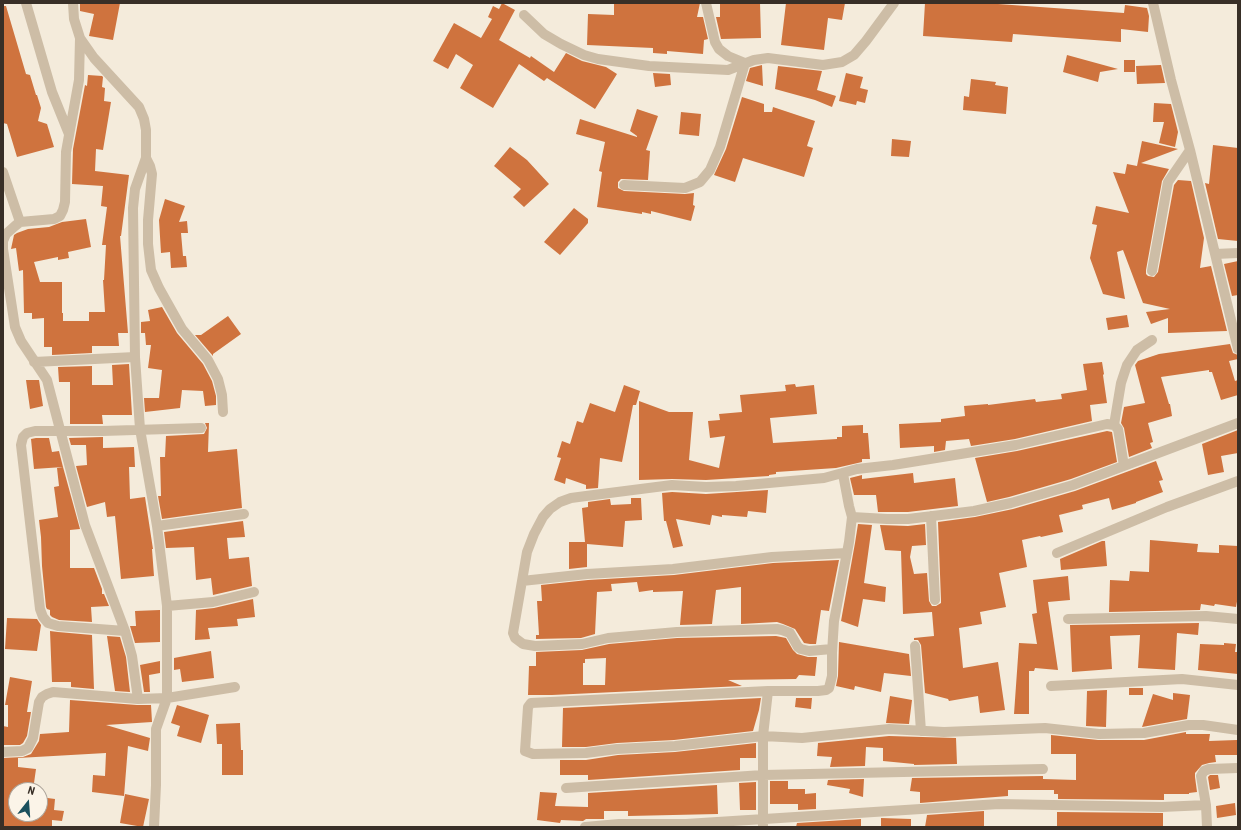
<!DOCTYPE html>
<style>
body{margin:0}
#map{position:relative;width:1241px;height:830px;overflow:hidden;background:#f4ebdb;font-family:"Roboto Condensed",sans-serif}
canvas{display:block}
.frame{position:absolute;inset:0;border:4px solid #382f27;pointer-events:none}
.north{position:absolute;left:8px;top:782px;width:40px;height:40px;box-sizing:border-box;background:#fbf4e8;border:1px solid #ada59b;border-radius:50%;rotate:17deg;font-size:11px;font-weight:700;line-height:16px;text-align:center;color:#382f27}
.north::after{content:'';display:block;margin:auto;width:14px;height:18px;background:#1a505d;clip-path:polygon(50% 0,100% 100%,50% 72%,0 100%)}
</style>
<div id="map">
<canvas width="1241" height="830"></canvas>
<div class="frame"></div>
<div class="north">N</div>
</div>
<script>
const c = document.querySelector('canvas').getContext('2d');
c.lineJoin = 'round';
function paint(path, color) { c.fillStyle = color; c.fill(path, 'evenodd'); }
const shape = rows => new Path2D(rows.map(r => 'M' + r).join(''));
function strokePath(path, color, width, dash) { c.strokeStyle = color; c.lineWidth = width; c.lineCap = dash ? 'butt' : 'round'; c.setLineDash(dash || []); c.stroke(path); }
const building = shape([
 [80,3,120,3,113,40,89,36,94,14,80,11],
 [502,3,515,10,499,40,530,58,531,56,554,72,566,53,582,61,606,67,617,74,595,109,547,78,544,81,519,64,493,108,460,88,473,65,456,54,448,69,433,61,454,23,481,38,492,19,488,17,493,6,499,9],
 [614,3,700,3,697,17,703,17,708,39,704,40,703,54,667,51,667,54,653,53,653,48,587,45,588,14,614,15],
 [720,3,760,3,761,38,721,39,716,17,720,17],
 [786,3,845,3,842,20,828,18,824,50,781,45],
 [925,3,984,3,1124,13,1125,5,1147,8,1149,16,1148,32,1121,29,1121,42,1013,34,1012,42,923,36],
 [3,6,6,6,26,74,30,75,36,95,37,95,41,108,38,121,47,124,54,147,17,157,7,124,3,123],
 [1067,55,1118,69,1100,72,1098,82,1063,72],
 [1124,60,1135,60,1135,72,1124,72],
 [762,65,763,86,746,81,750,68],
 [1161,65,1165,83,1137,84,1136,66],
 [778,66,822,71,817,90,836,96,832,107,815,100,775,89],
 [653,73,670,74,671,85,655,87],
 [846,73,863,77,860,88,868,90,865,103,857,101,856,105,839,101],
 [88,75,102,76,103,77,102,87,105,88,104,101,111,102,103,150,96,149,95,171,129,175,121,236,120,236,128,333,118,333,119,346,92,346,92,353,52,355,52,347,44,347,44,318,32,319,32,313,24,313,23,270,19,271,16,248,11,249,14,235,17,233,28,229,49,227,62,222,86,219,91,247,68,252,69,258,58,260,58,257,34,262,40,282,62,282,62,313,63,313,63,321,89,321,89,312,105,312,103,280,104,280,106,245,102,245,107,207,101,206,103,186,72,184,73,149,85,85,87,86],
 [971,79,996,82,995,85,1008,87,1006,114,963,110,964,96,969,97],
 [742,97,764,104,764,112,772,112,773,107,815,121,807,146,813,148,804,177,743,158,735,182,714,175,726,149],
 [1154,103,1171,104,1178,132,1175,147,1159,143,1164,122,1153,122],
 [637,109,658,116,646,150,650,151,648,180,621,179,618,182,618,188,624,191,685,194,694,193,693,205,695,206,691,221,651,211,651,214,642,212,642,214,597,207,602,172,599,171,605,142,576,134,580,119,637,137,637,136,630,131],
 [681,112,701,114,699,136,679,134],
 [892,139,911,141,909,157,891,156],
 [1142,141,1178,149,1141,163,1169,169,1162,181,1146,270,1146,274,1148,276,1154,277,1158,272,1174,185,1178,180,1191,181,1204,238,1200,268,1211,266,1227,331,1168,333,1168,318,1151,324,1146,312,1170,309,1143,303,1123,250,1117,252,1125,299,1103,294,1090,258,1097,225,1092,224,1096,206,1129,213,1113,172,1125,174,1127,164,1137,166],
 [1213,145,1238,148,1238,241,1218,239,1205,183,1209,184],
 [510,147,527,160,549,184,524,207,513,197,521,189,494,166],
 [165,199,185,206,179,222,187,221,188,233,181,233,183,256,186,256,187,267,171,268,170,252,161,253,159,220],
 [574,208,588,219,588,223,560,255,544,242],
 [1238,261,1238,295,1232,296,1224,264],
 [162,307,177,333,203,364,212,381,216,396,216,405,205,406,203,391,182,390,180,408,145,412,144,398,159,398,162,370,148,368,151,345,146,345,145,333,141,333,141,322,150,321,148,310],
 [1127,315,1129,327,1108,330,1106,318],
 [228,316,241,334,213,354,213,356,195,335,201,335],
 [1230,344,1233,353,1238,355,1238,359,1229,361,1235,381,1238,380,1238,395,1221,400,1212,372,1209,372,1209,370,1161,377,1169,404,1170,404,1172,416,1148,423,1153,442,1150,443,1152,448,1129,457,1124,428,1121,423,1124,407,1145,403,1135,365,1138,361,1159,354],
 [1102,362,1104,374,1103,375,1107,403,1090,405,1092,421,1015,439,971,446,969,439,946,441,945,450,934,452,934,446,900,448,899,424,941,422,941,419,965,416,964,406,988,404,988,405,1035,399,1036,402,1062,399,1061,394,1087,390,1083,364],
 [129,364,132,415,102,415,103,424,70,424,70,382,59,382,58,367,92,366,92,385,113,385,112,365],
 [26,380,39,380,43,406,30,409],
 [795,384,796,387,814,385,817,414,770,418,773,443,837,439,837,437,842,437,842,426,863,425,863,433,868,433,870,459,862,459,862,462,836,468,776,472,776,474,769,475,769,476,706,480,672,479,639,480,639,401,669,412,693,412,689,460,719,468,725,436,710,438,708,421,720,420,719,414,742,412,740,395,786,391,785,385],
 [624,385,640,391,636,405,633,405,622,462,600,458,598,488,586,489,586,485,566,478,565,484,554,480,561,458,557,457,562,441,570,444,577,421,583,423,590,403,615,412],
 [205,423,209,423,208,452,237,449,242,508,162,519,158,496,161,496,160,457,165,457,166,436,204,434,207,428],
 [1238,430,1238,453,1221,456,1224,472,1208,475,1202,444],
 [1107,431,1112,432,1117,462,1071,479,1009,497,987,502,975,458,1017,451],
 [103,437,103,448,134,447,135,467,129,467,130,499,145,497,153,549,152,549,154,576,121,579,115,516,107,517,105,502,87,507,76,466,87,465,86,445,71,445,69,438],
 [36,438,49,438,52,452,59,451,63,467,34,469,31,439],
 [1156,461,1163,480,1159,481,1163,492,1136,502,1136,503,1112,510,1109,498,1082,505,1083,509,1059,515,1063,532,1041,537,1040,536,1022,540,1027,567,999,573,1006,607,980,612,982,624,959,628,963,668,998,662,1005,710,980,713,978,696,949,701,948,699,925,693,921,645,918,640,914,640,914,638,934,636,932,612,903,614,901,551,885,550,880,525,908,526,925,524,926,545,912,546,910,557,914,574,927,573,929,601,932,606,936,606,941,603,941,600,938,522,975,517,1013,509,1075,491],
 [63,467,80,529,70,530,70,568,94,568,102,589,102,594,104,594,109,606,91,607,92,622,59,620,52,617,50,615,50,610,47,609,46,607,42,566,41,537,39,520,58,517,54,487,59,486,57,468],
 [913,473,914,483,955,478,958,506,908,512,878,512,876,495,854,495,850,478,862,475,862,479],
 [768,490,766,513,748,511,747,517,722,515,722,517,712,515,710,525,676,519,683,546,673,548,666,521,664,521,662,493,672,492,706,494],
 [631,498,641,498,642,520,625,521,623,547,587,544,587,567,569,569,569,542,585,542,582,508,588,507,588,502,610,499,611,505,631,504],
 [243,521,245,537,227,538,229,559,249,557,252,586,213,595,211,578,196,580,194,547,166,548,164,532],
 [858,524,872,525,864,583,886,587,885,602,863,599,858,627,841,621,855,543],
 [1150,540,1198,544,1197,552,1219,553,1219,545,1238,546,1238,596,1236,607,1215,604,1214,606,1201,604,1200,610,1109,612,1110,580,1129,581,1130,571,1149,572],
 [1102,541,1105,541,1107,566,1061,570,1060,559],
 [839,560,829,611,821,610,816,644,810,644,804,643,795,629,783,624,777,622,741,624,741,587,716,590,712,624,680,625,683,591,653,592,653,590,639,592,637,582,611,584,612,591,597,592,595,634,581,638,536,639,536,635,539,635,537,601,542,601,541,585,588,580,674,575,773,563],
 [1068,576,1070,600,1048,602,1058,670,1035,668,1034,671,1029,671,1029,714,1014,714,1019,643,1037,644,1032,614,1037,613,1033,580],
 [253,599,255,617,237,619,238,626,208,628,210,639,195,640,196,610,214,608],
 [160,610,160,642,135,643,130,626,136,626,135,611],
 [7,618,37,619,41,625,37,651,5,649],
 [1199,623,1198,635,1177,633,1175,670,1138,668,1140,635,1110,636,1112,669,1072,672,1070,625],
 [50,631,58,632,92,635,94,689,71,687,71,682,52,682],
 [107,636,120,637,126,657,130,692,115,691],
 [776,636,786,638,793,650,797,654,808,657,817,657,815,676,799,675,796,679,728,680,742,686,552,695,528,695,529,666,536,666,536,652,582,650,609,644,677,638],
 [606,658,605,685,583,685,583,663,585,663,585,659],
 [839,642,909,654,911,676,884,673,881,692,855,686,854,690,836,686,838,676],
 [1224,643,1236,644,1235,652,1238,652,1238,674,1198,670,1200,644,1224,645],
 [211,651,214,678,182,682,180,669,174,670,174,658],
 [160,661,160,673,149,675,150,692,144,692,140,665],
 [10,677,32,681,27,712,31,712,27,736,23,743,20,745,3,745,3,726,8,727,8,705,5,705],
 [1129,688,1143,688,1143,695,1129,695],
 [1107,690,1106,727,1086,726,1087,691],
 [1173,693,1190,695,1187,719,1142,727,1153,694,1173,700],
 [890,696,912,700,909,724,886,723],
 [761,698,759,710,753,731,674,740,617,743,586,747,562,747,563,708],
 [796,698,812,698,811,709,795,707],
 [70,700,137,705,151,705,152,722,106,725,150,738,148,751,128,746,124,796,92,792,93,775,105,776,106,753,18,758,18,767,36,769,33,790,16,790,16,814,40,814,40,797,55,799,54,810,64,811,62,821,52,820,52,827,3,827,3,758,23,757,31,754,39,741,40,734,69,732],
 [177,705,209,715,201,743,177,736,180,726,171,723],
 [240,723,241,750,243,750,243,775,222,775,222,744,217,744,216,724],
 [1186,732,1186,734,1210,734,1209,741,1237,740,1237,755,1215,755,1216,762,1209,763,1202,765,1195,773,1195,777,1197,792,1189,793,1189,794,1164,794,1164,800,1058,799,1058,794,1054,794,1054,790,1008,790,1008,796,920,803,920,792,910,791,912,778,1043,776,1043,779,1076,780,1076,754,1051,754,1051,735,1098,740,1144,740],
 [889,736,956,738,957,764,914,765,914,764,883,761,883,748,866,747,865,766,830,767,832,757,817,756,818,743],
 [756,743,756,758,740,758,740,770,588,780,588,775,560,775,560,760,586,760,618,755,675,752],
 [1210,775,1218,775,1220,788,1210,790,1208,777],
 [864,779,863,797,849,793,850,789,827,785,828,780],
 [770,781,788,781,788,789,805,789,805,794,816,793,816,809,798,810,798,804,770,804],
 [756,782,756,810,740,810,739,783],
 [717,785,718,814,628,816,628,811,604,811,604,819,586,819,583,821,561,820,560,823,537,820,540,792,557,793,555,806,588,807,588,793],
 [125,794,149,799,143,827,120,823],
 [1235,803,1236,815,1217,818,1216,806],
 [984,811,984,827,925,827,927,815],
 [1057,812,1163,813,1163,827,1057,827],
 [881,818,911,819,911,827,881,827],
 [861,819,861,827,796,827,797,823]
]);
const minor = shape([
 [26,3,52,92,69,134],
 [73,3,74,19,80,38,94,58,139,107,144,119,146,130,146,158,135,189,133,208,135,357,140,429,157,526,167,606,167,698,156,729,156,785,154,827],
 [1153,3,1171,80,1190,150,1238,349],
 [524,15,544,34,561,44,584,55,598,59,649,66,728,70,754,60,768,58,823,65,842,62,854,55,866,41,894,3],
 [80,38,79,80,66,152,65,202,63,210,60,216,54,219,20,222,15,226,6,234,3,241,3,249,15,327,21,341,47,380,85,525,125,631,132,656,138,699],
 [146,158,150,166,152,174,148,220,148,244,151,270,159,288,182,329,208,360,218,379,222,395,223,412],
 [3,172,20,222],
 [624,185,685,188,700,182,710,170,720,147,745,63,728,56,719,49,715,42,706,3],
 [1215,254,1238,253],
 [1152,271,1168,182,1190,150],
 [34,362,135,357],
 [1114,425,1121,383,1127,365,1137,350,1152,340],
 [843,474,849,506,852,517,849,542,834,621,832,653,832,676,829,688,826,690,818,691,768,691,531,703,528,707,525,751,533,754,586,753,617,749,675,746,763,736,802,738,889,729,944,732,1045,728,1099,734,1144,733,1189,725,1203,725,1238,730],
 [931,516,935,600],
 [852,517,887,519,908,519,974,511,1011,503,1073,485,1238,423],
 [157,526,244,514],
 [1057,553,1167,507,1238,481],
 [522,581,587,574,673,569,772,557,847,553],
 [167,606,213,602,254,592],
 [1068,619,1206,616,1238,619],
 [125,631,58,626,48,623,43,617,40,609,21,445,23,437,27,433,35,431,102,431,201,428],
 [915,646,921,731],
 [832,649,809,651,801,649,798,647,790,633,782,630,777,629,677,632,608,638,582,644,535,646,523,644,515,638,513,633,527,552,534,534,543,517,550,509,560,502,571,498,586,496,672,485,706,487,736,486,824,478,857,469,893,465,1016,445,1107,424,1114,425,1118,429,1124,466],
 [1051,686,1182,679,1238,685],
 [3,752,22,751,28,748,33,738,39,702,42,697,47,694,53,692,138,699,167,698,235,687],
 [566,788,763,775,1043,769],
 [585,827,619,824,686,824,999,804,1162,807,1206,805],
 [763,827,763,736,768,691],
 [1207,827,1206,805,1201,776,1204,771,1209,769,1238,768]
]);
paint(building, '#cf733e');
strokePath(minor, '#cdbda6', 10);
</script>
